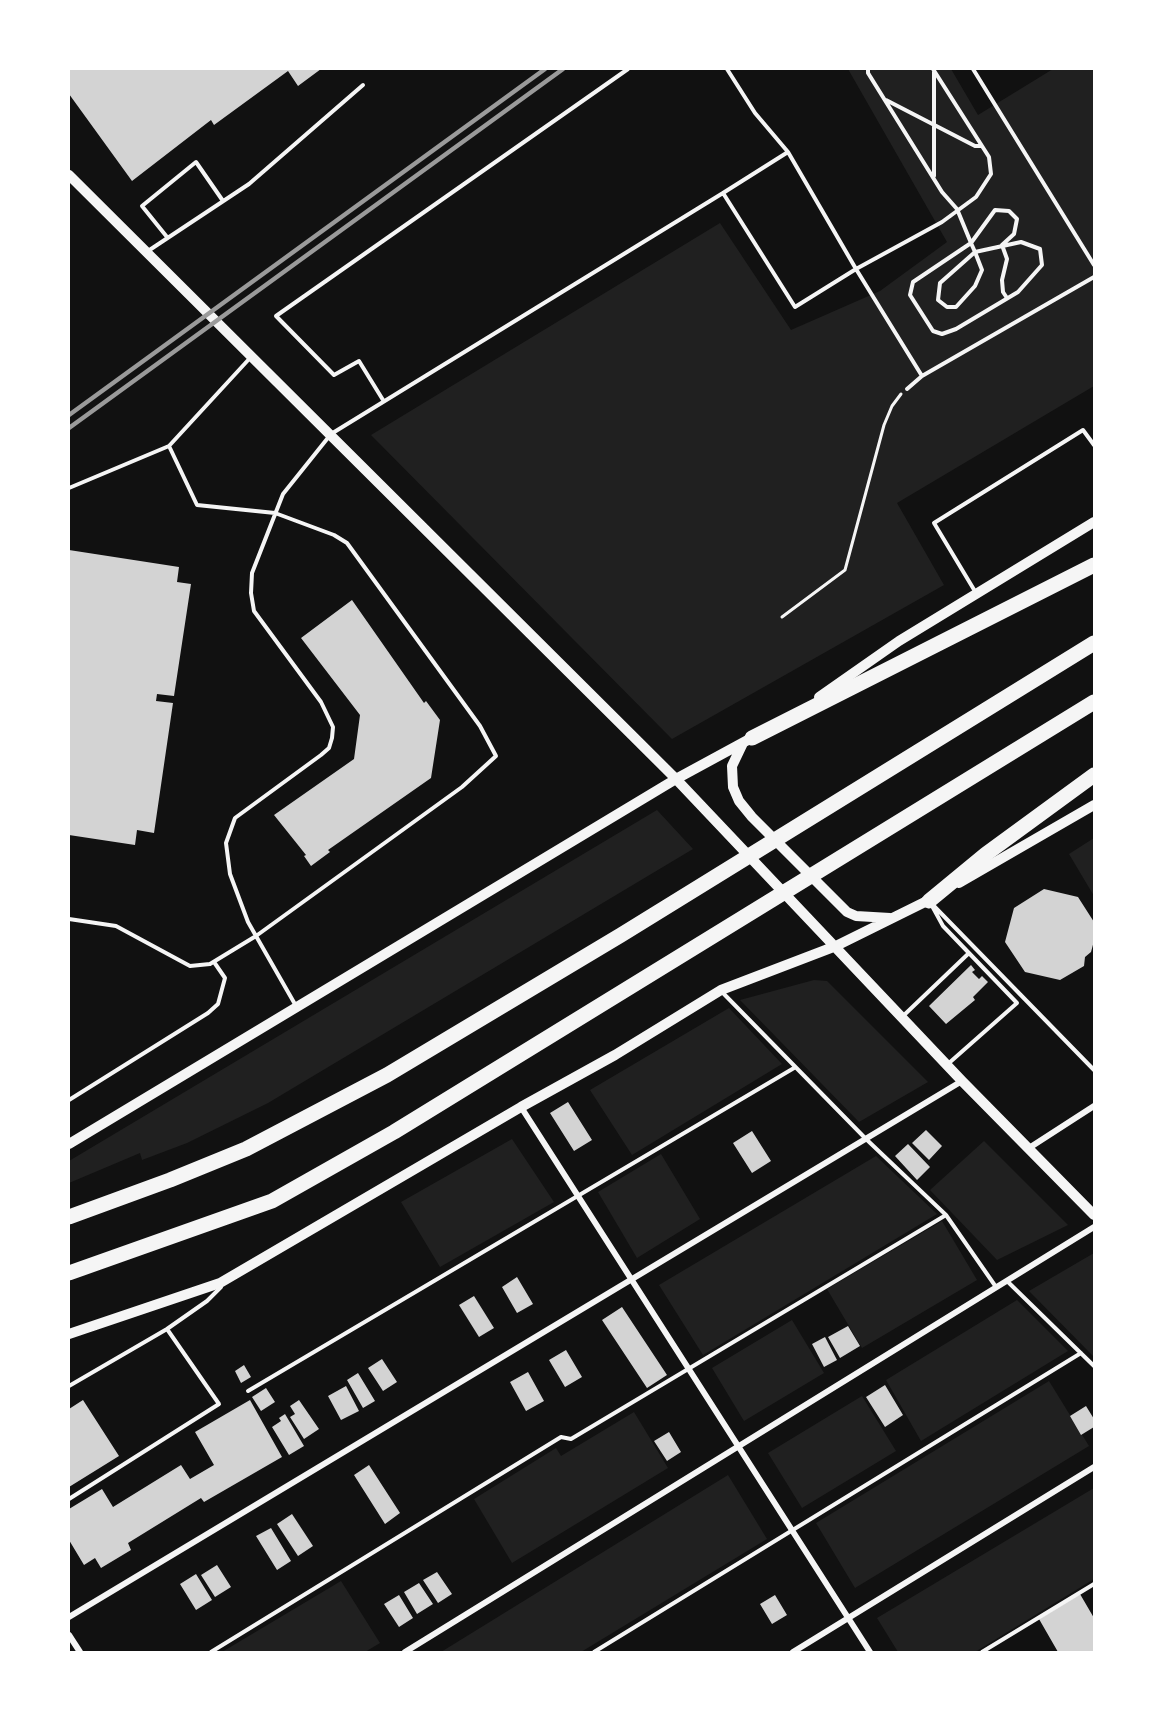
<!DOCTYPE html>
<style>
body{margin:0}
#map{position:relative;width:1163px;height:1721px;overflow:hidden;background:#111;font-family:"Source Sans 3",sans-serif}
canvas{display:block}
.frame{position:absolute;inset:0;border:70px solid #fff;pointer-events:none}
</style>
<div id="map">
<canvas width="1163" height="1721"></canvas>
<div class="frame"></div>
</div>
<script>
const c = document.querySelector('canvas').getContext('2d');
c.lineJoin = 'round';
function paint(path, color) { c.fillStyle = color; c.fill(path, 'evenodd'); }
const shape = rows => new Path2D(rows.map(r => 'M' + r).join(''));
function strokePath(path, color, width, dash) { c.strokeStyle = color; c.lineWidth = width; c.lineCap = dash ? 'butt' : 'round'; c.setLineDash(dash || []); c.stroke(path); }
const green = shape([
 [848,69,951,69,978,115,1053,69,1094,69,1094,386,897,503,944,585,672,739,371,435,720,223,791,330,880,291,947,242],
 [657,810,693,849,268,1103,187,1143,142,1160,140,1153,69,1183,69,1161],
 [1094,838,1094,896,1069,854],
 [814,980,827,981,928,1082,859,1122,740,1000],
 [729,1008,782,1064,632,1155,590,1090],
 [512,1139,554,1202,440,1267,401,1202],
 [984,1141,1068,1225,997,1260,930,1190],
 [661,1154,700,1219,637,1258,598,1192],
 [876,1156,937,1214,703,1355,659,1285],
 [942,1221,977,1280,862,1348,827,1289],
 [1094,1253,1094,1357,1029,1291],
 [1017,1300,1068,1351,921,1441,886,1380],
 [792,1320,824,1373,744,1421,712,1368],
 [1049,1381,1089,1446,855,1588,816,1523],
 [862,1396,896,1451,802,1508,768,1453],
 [634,1412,668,1468,512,1563,474,1499,556,1448,561,1456],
 [728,1475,767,1539,581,1652,441,1652],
 [1094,1488,1094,1579,975,1652,898,1652,877,1618],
 [341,1581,380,1643,365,1652,222,1652]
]);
const building = shape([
 [69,69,321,69,298,86,288,71,214,125,211,120,132,181,69,94],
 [69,550,179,567,177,582,191,584,174,696,157,694,156,701,173,703,154,833,137,830,135,845,69,835],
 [352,600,424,703,426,701,440,720,431,778,328,850,330,852,311,866,304,856,306,855,274,815,354,759,360,715,301,638],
 [1044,889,1078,897,1094,922,1094,941,1091,952,1085,957,1084,966,1060,980,1025,972,1005,942,1014,908],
 [971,965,975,970,972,972,979,979,982,976,988,982,973,997,975,1000,946,1024,929,1006],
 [568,1102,592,1140,574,1151,550,1113],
 [926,1130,942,1146,929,1160,912,1143],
 [752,1131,771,1161,752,1173,733,1143],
 [908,1144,930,1167,917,1180,895,1156],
 [517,1277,533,1304,517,1313,502,1287],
 [474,1296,494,1328,479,1337,459,1305],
 [622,1307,667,1375,647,1388,602,1320],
 [848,1326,860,1346,840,1358,828,1337],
 [825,1337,837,1360,824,1367,812,1344],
 [566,1350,582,1377,565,1387,549,1360],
 [382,1359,397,1382,383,1391,368,1368],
 [244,1365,251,1377,241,1383,235,1371],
 [528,1372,544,1401,526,1411,510,1382],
 [358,1373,375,1401,363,1408,347,1380],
 [885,1385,903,1415,885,1427,866,1397],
 [346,1386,359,1411,341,1420,328,1396],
 [266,1388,275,1402,261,1411,252,1397],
 [83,1400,119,1456,69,1487,69,1409],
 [250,1400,282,1457,204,1502,201,1498,128,1543,131,1550,101,1568,95,1558,84,1565,69,1540,69,1509,102,1489,113,1507,181,1465,190,1479,214,1465,195,1432],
 [299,1400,319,1429,304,1439,290,1417,295,1414,290,1406],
 [1086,1406,1094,1419,1094,1427,1081,1435,1070,1416],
 [285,1414,304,1446,289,1455,272,1427,281,1421,279,1418],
 [669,1432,681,1452,667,1461,654,1441],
 [369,1465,400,1513,385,1524,354,1475],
 [292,1514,313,1546,298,1556,277,1524],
 [271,1528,291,1561,277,1570,256,1536],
 [217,1565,231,1587,215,1597,201,1575],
 [437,1572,452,1594,438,1603,423,1580],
 [196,1574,212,1600,196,1610,180,1584],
 [419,1583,433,1604,417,1614,404,1592],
 [1080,1594,1094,1618,1094,1652,1058,1652,1039,1619],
 [399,1595,413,1618,399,1627,384,1604],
 [775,1595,787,1615,772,1624,760,1604]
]);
const path = shape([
 [782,617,845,570,884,425,892,406,901,394]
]);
const service = shape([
 [727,69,755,113,788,152],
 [868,69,868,73,942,192,957,209,971,243,975,252,982,270,975,286,956,307,947,307,938,300,940,283,975,252,1021,242,1040,249,1042,265,1018,292,956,329,942,334,933,331,910,295,913,282,971,243,995,210,1009,211,1017,219,1014,234,1002,245],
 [973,69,1094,265],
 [934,72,934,176],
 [886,100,975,146,981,146],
 [167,237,142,206,196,162,223,201],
 [1002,245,1007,259,1002,280,1003,292,1007,298],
 [148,251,249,184,363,85],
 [922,376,856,269,942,222,976,197,991,174,989,157,933,69],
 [907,389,922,376,1094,277],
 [383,400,359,361,334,375,276,316,628,69],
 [69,488,169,446,250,358],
 [976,593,934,523,1083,430,1094,445],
 [931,903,1094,1070],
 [931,904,943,926,1017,1003,949,1063],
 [69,919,116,926,190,966,210,964,256,936,462,787,496,756,480,726,347,543,334,535,275,513,197,505,169,446],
 [722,992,866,1139,946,1215,996,1287],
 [296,1006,248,922,230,874,226,843,235,818,321,755,329,748,332,738,333,727,321,702,254,611,251,593,252,573,283,494,331,434,723,193,795,307,856,269,788,152,723,193],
 [902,1017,969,953],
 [69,1100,208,1013,218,1004,225,978,214,962],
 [1007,1281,1094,1366],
 [69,1386,167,1329,207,1301,221,1287],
 [248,1391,794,1068],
 [69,1499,219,1404,167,1329],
 [211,1652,561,1437,571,1439,946,1215],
 [594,1652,1081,1353],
 [982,1652,1094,1584]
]);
const minor = shape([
 [521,1107,870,1652],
 [1029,1148,1094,1106],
 [69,1617,962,1081],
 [69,1635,80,1652],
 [405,1652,1094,1227],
 [793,1652,1094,1467]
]);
const tertiary = shape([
 [69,175,676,779,962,1081,1094,1215],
 [819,697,899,641,1094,522],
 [743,743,732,766,733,787,739,801,752,817,847,912,856,916,890,918],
 [959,883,1094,805],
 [69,1144,676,779,757,735],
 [69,1334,220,1283,521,1107,615,1055,721,990,836,946,935,897]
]);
const motorway = shape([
 [752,738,1094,565],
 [929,901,986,854,1094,775],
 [69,1217,170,1180,246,1149,387,1075,621,935,1094,643],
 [69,1273,272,1201,394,1132,1094,702]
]);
const rail = shape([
 [69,415,545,69],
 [69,428,563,69]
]);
paint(green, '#202020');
paint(building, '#d3d3d3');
strokePath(path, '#f5f5f5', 3);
strokePath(service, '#f5f5f5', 4);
strokePath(minor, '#f5f5f5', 6);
strokePath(tertiary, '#f5f5f5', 10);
strokePath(motorway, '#f5f5f5', 15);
strokePath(rail, '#9a9a9a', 4.5);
</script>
